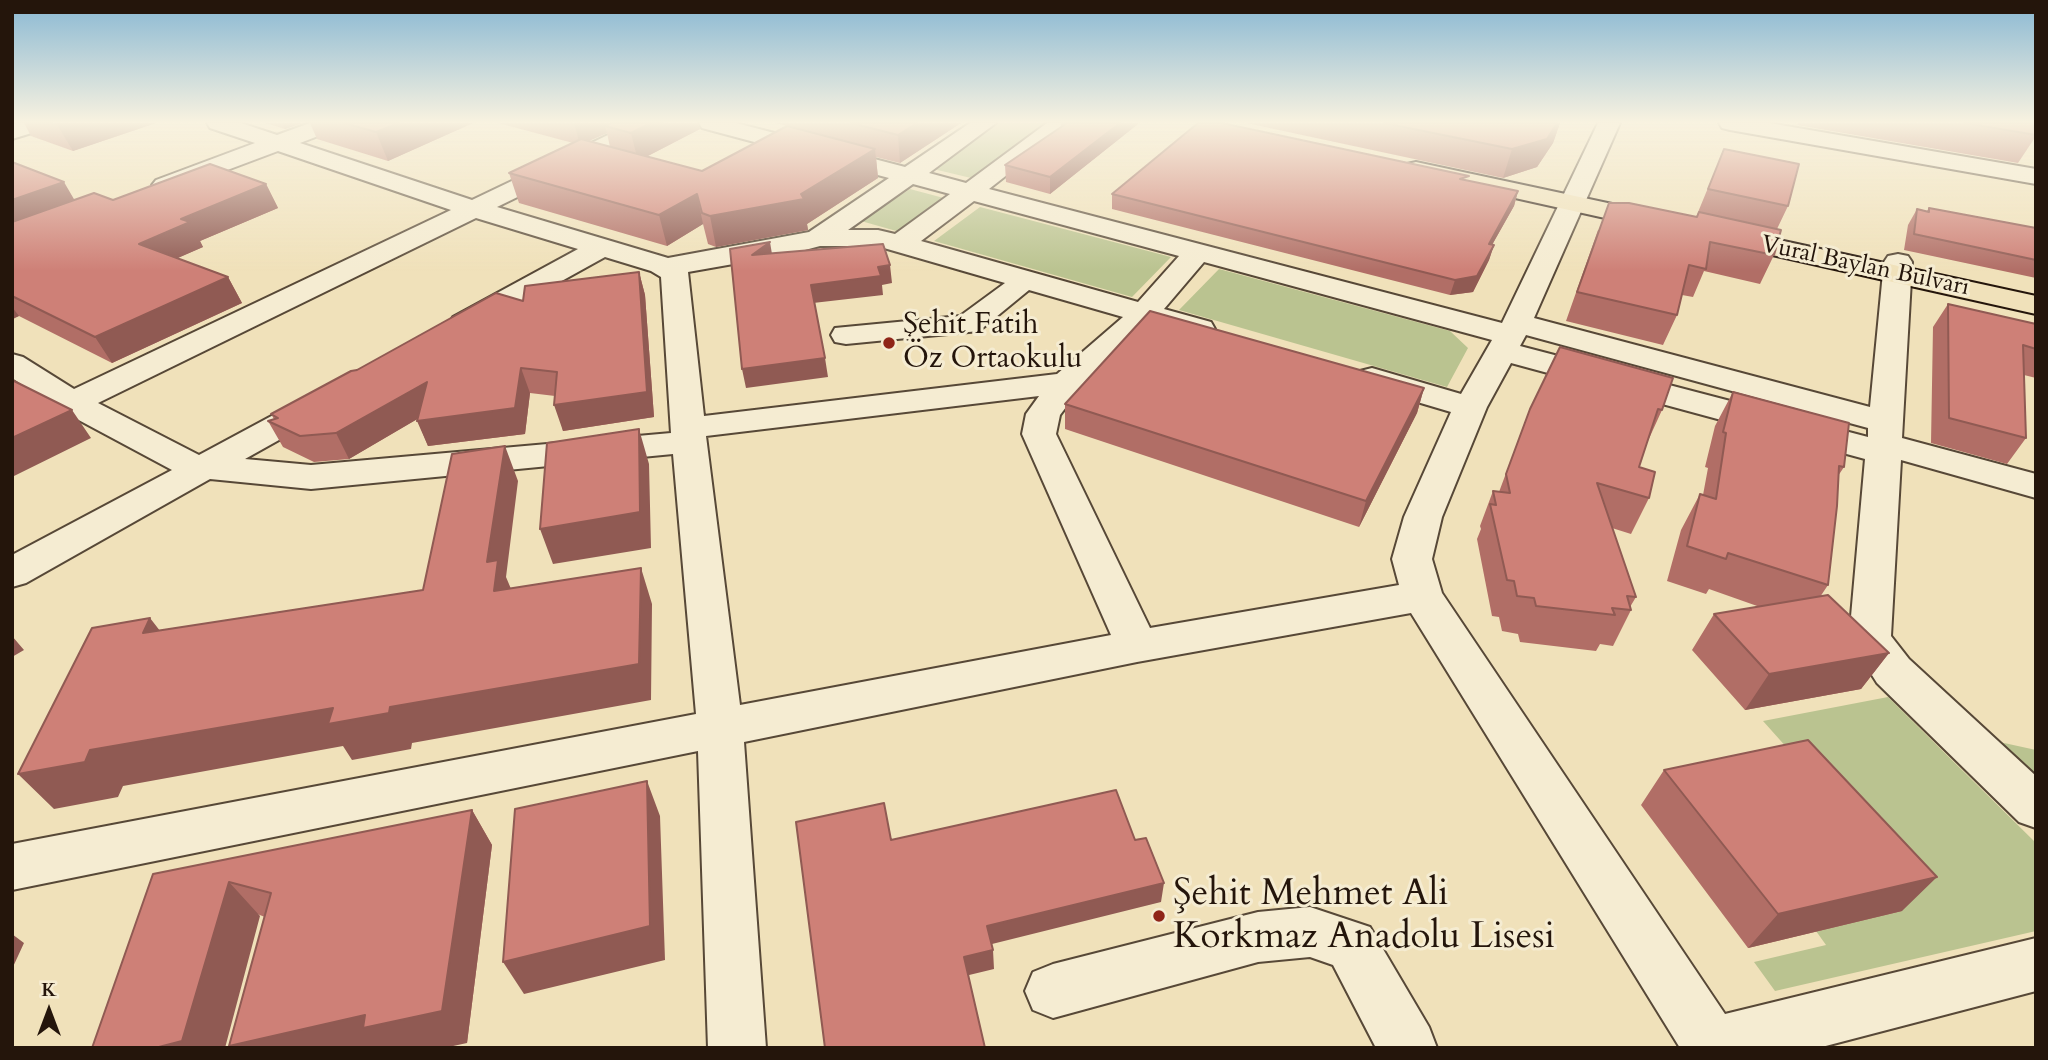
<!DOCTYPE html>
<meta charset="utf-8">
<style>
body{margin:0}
#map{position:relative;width:2048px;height:1060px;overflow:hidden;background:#f0e1ba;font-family:Cardo,serif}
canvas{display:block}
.frame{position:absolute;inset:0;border:14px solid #24150b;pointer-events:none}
.north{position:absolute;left:14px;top:976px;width:70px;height:70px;-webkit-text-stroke:5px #f5ecd2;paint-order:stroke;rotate:0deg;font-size:19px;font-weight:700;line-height:28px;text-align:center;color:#24150b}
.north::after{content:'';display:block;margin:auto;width:24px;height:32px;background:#24150b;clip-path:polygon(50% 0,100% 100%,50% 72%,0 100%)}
</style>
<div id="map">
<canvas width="2048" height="1060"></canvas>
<div class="frame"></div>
<div class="north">K</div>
</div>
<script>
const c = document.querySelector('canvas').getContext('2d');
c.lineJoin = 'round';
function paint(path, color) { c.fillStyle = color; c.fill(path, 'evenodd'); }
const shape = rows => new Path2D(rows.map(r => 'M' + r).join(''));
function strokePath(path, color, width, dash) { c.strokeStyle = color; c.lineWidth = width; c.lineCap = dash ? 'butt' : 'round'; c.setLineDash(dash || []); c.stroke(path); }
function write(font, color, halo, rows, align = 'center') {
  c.font = font + ' Cardo,serif'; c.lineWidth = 6; c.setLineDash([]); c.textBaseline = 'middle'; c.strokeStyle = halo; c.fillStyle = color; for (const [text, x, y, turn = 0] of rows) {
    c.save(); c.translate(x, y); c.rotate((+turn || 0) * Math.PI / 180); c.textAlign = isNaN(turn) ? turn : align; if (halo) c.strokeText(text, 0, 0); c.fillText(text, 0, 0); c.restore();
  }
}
const green = shape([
 [994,123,1047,123,971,178,929,168],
 [910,189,955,201,907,234,861,221],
 [980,207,1171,257,1132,297,934,241],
 [1219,269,1450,331,1468,348,1447,387,1179,310],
 [1888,697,2036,843,2036,931,1775,991,1754,962,1826,945,1816,931,1902,910,1814,778,1763,721],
 [1995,741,2036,750,2036,779]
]);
const minor = shape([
 [17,123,51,123,48,128,12,139,12,124,17,123],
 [207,123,241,123,277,135,310,123,342,123,339,128,300,143,472,200,633,123,662,123,659,128,497,207,668,258,809,232,889,178,702,128,699,123,736,123,905,167,970,123,996,123,929,173,966,183,1047,123,1073,123,989,189,1502,323,1598,123,1620,123,1534,318,1870,407,1884,262,1888,256,1898,254,1908,256,1912,262,1902,438,2036,474,2036,498,1901,460,1891,636,1909,659,2036,776,2036,828,2019,822,1877,683,1849,639,1865,459,1511,363,1487,407,1442,517,1432,559,1442,593,1725,1014,2036,938,2036,991,1818,1048,1680,1048,1411,613,1137,662,744,742,766,1048,708,1048,698,751,12,890,12,844,696,714,673,454,311,489,210,479,26,583,12,587,12,555,172,470,60,410,12,378,12,354,23,357,74,389,451,210,278,151,174,190,165,193,156,190,152,185,156,180,255,143,210,128,207,123],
 [913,184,950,194,895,234,878,230,848,230,913,184],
 [974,201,1179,256,1138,302,921,241,974,201],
 [476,218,578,249,453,317,449,323,453,329,464,332,475,329,605,257,651,271,661,277,671,433,311,465,245,459,329,412,334,405,329,398,317,395,305,398,199,455,98,403,476,218],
 [820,246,877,246,1005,283,960,316,835,328,831,335,835,342,846,344,979,331,1029,290,1123,317,1057,374,704,416,688,272,790,254,820,246],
 [1204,262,1492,340,1461,394,1372,368,1360,371,1356,378,1360,385,1451,412,1404,517,1392,559,1399,585,1150,628,1056,434,1060,415,1079,390,1150,324,1200,338,1211,336,1215,329,1211,322,1164,309,1204,262],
 [1526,335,1868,428,1868,437,1520,346,1526,335],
 [1039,396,1026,414,1022,434,1111,635,740,705,706,436,1039,396],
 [1719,123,1769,123,2036,169,2036,184,1730,130,1722,128,1719,123],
 [1310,907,1370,927,1429,1027,1437,1048,1376,1048,1333,965,1310,957,1258,962,1053,1018,1033,1010,1025,991,1033,972,1053,964,1258,912,1310,907]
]);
const major = shape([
 [1416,162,1659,214,1668,216,1672,222,1668,228,1659,230,1407,174,1404,169,1407,164,1416,162],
 [1724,228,2036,296,2036,314,1714,242,1710,236,1714,230,1724,228]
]);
const wall = shape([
 [24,123,156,123,73,151,31,136],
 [265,123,303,123,285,129],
 [310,123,473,123,388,161,317,139],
 [498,123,698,123,700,129,646,157,702,171,815,133,775,123,961,123,900,163,876,157,878,178,807,224,808,230,716,247,708,244,703,224,667,246,519,203,509,173,573,143],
 [607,133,610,147,588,141],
 [1061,123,1138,123,1138,124,1050,194,1006,182,1005,165,1061,127],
 [1246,123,1560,123,1553,143,1537,167,1503,178],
 [1798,123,2033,123,2036,136,2018,163,1797,125],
 [1724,149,1788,206,1777,229,1774,255,1760,284,1704,271,1693,297,1682,295,1677,315,1663,345,1566,321,1598,230,1696,217],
 [12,162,75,200,113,200,266,184,278,208,200,241,203,247,177,258,228,277,242,303,112,363,19,316,12,318],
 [1467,181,1518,191,1514,206,1492,245,1494,245,1489,260,1473,292,1450,295,1112,209,1112,194],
 [1929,208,2036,228,2036,278,1904,250,1908,225,1917,209,1926,212],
 [639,272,645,295,654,417,563,431,555,396,530,393,525,434,428,446,417,419,349,459,314,462,283,447,268,421,274,419,271,414,357,370,523,301],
 [1948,304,2036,324,2036,378,2024,375,2026,438,2007,464,1931,443,1933,327],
 [1560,347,1662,410,1647,443,1639,467,1649,498,1631,534,1612,528,1636,597,1630,607,1631,610,1613,646,1600,644,1596,651,1520,642,1518,634,1502,631,1499,617,1492,616,1477,539,1481,529,1480,526,1493,491,1499,492,1530,409],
 [1424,388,1417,413,1359,527,1065,429,1065,404],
 [1733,392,1844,467,1838,476,1828,585,1820,597,1889,653,1861,689,1745,710,1692,650,1714,614,1760,607,1709,589,1706,594,1667,581,1681,530,1700,494,1703,495,1708,468,1705,467,1715,426],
 [1664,770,1902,911,1748,948,1641,805],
 [472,810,492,845,467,1043,265,917,153,874]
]);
const shadedWall = shape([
 [56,123,156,123,73,151],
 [282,123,303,123,285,129],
 [399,123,473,123,388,161,376,132],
 [574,123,627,123,605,126,607,133,580,145],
 [651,123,698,123,700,129,638,161,631,133],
 [917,123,961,123,900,163,898,135],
 [1120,123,1138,123,1138,124,1050,194,1050,177],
 [1557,123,1560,123,1553,143,1537,167,1503,178,1512,149],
 [875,149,878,178,807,224,808,230,716,247,710,216,801,194],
 [64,182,78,206,12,230,12,200],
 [266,184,278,208,200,241,203,247,153,269,139,244,181,219],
 [1518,191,1514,206,1484,259,1489,244],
 [697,194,703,224,667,246,659,215],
 [770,242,773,260,752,255],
 [1494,245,1489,260,1473,292,1450,295,1455,280],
 [890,265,892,283,882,285,883,295,813,303,811,285,878,267],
 [639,272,645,295,654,417,563,431,554,405],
 [228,277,242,303,112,363,95,337],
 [12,307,19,316,13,319,12,317],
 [825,358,828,377,746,388,742,369],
 [521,368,530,393,525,434,428,446,417,421],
 [427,382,438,407,349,459,336,433],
 [1424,388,1417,413,1359,527,1366,501],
 [72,410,91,438,12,477,12,438],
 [639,429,649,464,651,548,553,564,540,529],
 [505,446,518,481,506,577,514,596,494,591,487,562],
 [641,568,652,604,651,700,412,743,411,749,352,760,343,746,123,786,118,797,54,809,18,774,90,750,333,708,390,707],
 [150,618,178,654,143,633],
 [12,636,24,650,12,657],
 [1889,653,1861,689,1745,710,1769,674],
 [647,781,660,816,665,960,524,994,503,962],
 [472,810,492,845,467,1043,444,1048,232,1048,229,1046],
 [1937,877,1902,911,1748,948,1778,914],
 [229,882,260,916,225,1048,155,1048],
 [1164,883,1161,902,988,945,987,926],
 [12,934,24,943,12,969],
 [993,950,994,969,965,976,964,957]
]);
const building = shape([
 [344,123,399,123,376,132,344,123],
 [611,123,651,123,631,133,605,126,611,123],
 [851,123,917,123,898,135,851,123],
 [1065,123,1120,123,1050,177,1005,165,1067,123,1065,123],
 [1198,123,1222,123,1469,176,1460,179,1518,191,1489,244,1494,245,1477,276,1455,280,1112,194,1198,123],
 [1384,123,1557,123,1547,139,1512,149,1384,123],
 [1965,123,2033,123,2036,135,1965,123],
 [787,126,875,149,801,194,804,199,710,216,702,213,697,194,659,215,509,173,581,139,702,171,787,126],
 [1724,149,1799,164,1788,206,1708,189,1724,149],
 [12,162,64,182,12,200,12,162],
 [210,164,266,184,181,219,190,222,139,244,228,277,95,337,12,296,12,222,94,193,113,200,210,164],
 [1609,203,1629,203,1697,217,1699,212,1781,230,1774,255,1710,242,1706,269,1689,265,1677,315,1577,292,1609,203],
 [1929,208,2036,228,2036,260,1914,234,1917,209,1929,212,1929,208],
 [770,242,752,255,883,244,890,265,878,267,881,276,811,285,825,358,742,369,730,249,770,242],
 [639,272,647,392,554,405,557,372,521,368,515,408,417,421,427,382,336,433,300,436,268,421,278,418,271,414,351,371,357,370,496,293,523,301,525,286,639,272],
 [1948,304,2036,324,2036,349,2023,345,2026,438,1949,418,1948,304],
 [1150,311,1424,388,1366,501,1065,404,1150,311],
 [1560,347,1673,378,1662,410,1658,409,1639,467,1655,472,1649,498,1597,483,1636,597,1627,596,1631,610,1612,608,1615,615,1536,606,1534,598,1517,596,1514,581,1507,580,1490,504,1496,505,1493,491,1510,493,1506,474,1530,409,1560,347],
 [12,380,72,410,12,438,12,380],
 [1733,392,1849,423,1844,467,1839,466,1837,506,1828,585,1728,553,1726,559,1687,546,1700,494,1716,499,1726,433,1723,432,1733,392],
 [639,429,640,512,540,529,547,443,639,429],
 [505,446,487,562,498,560,494,591,641,568,639,664,390,707,389,713,328,724,333,708,90,750,85,762,18,774,92,628,150,618,143,633,423,590,452,454,505,446],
 [1828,595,1889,653,1769,674,1714,614,1828,595],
 [1808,740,1937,877,1778,914,1664,770,1808,740],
 [647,781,650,926,503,962,515,809,647,781],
 [1116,790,1135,840,1146,838,1164,883,987,926,993,950,964,957,985,1048,825,1048,796,822,884,803,891,840,1116,790],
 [472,810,442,1011,363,1028,365,1015,229,1046,271,893,229,882,182,1041,155,1048,92,1048,153,874,472,810]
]);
const markers = [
 [889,343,7,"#8f2418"],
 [1159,916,7,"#8f2418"]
];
const farStreetnames = [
 ["Vural Baylan Bulvarı",1865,267,12]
];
const poiNames = [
 ["Şehit Fatih",903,326],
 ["Öz Ortaokulu",903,360]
];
const nearPoinames = [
 ["Şehit Mehmet Ali",1173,895],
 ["Korkmaz Anadolu Lisesi",1173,938]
];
paint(green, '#bac390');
strokePath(minor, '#574837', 4);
strokePath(major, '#24150b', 4);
paint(minor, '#f5ecd2');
paint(major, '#f0e1ba');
paint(wall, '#b16e66');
paint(shadedWall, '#905a53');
paint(building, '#ce8077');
strokePath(building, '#905a53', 2);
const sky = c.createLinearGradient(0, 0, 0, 271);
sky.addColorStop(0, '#89b8d3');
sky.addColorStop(0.45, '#f8f2e0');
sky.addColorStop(1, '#f8f2e000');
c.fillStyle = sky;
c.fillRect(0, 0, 2048, 271);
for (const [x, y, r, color] of markers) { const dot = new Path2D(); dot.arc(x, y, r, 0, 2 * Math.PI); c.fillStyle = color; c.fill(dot); strokePath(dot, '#f5ecd2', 2.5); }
write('24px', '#24150b', '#f5ecd2', farStreetnames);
write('30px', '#24150b', '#f5ecd2', poiNames, 'left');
write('37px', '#24150b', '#f5ecd2', nearPoinames, 'left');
</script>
